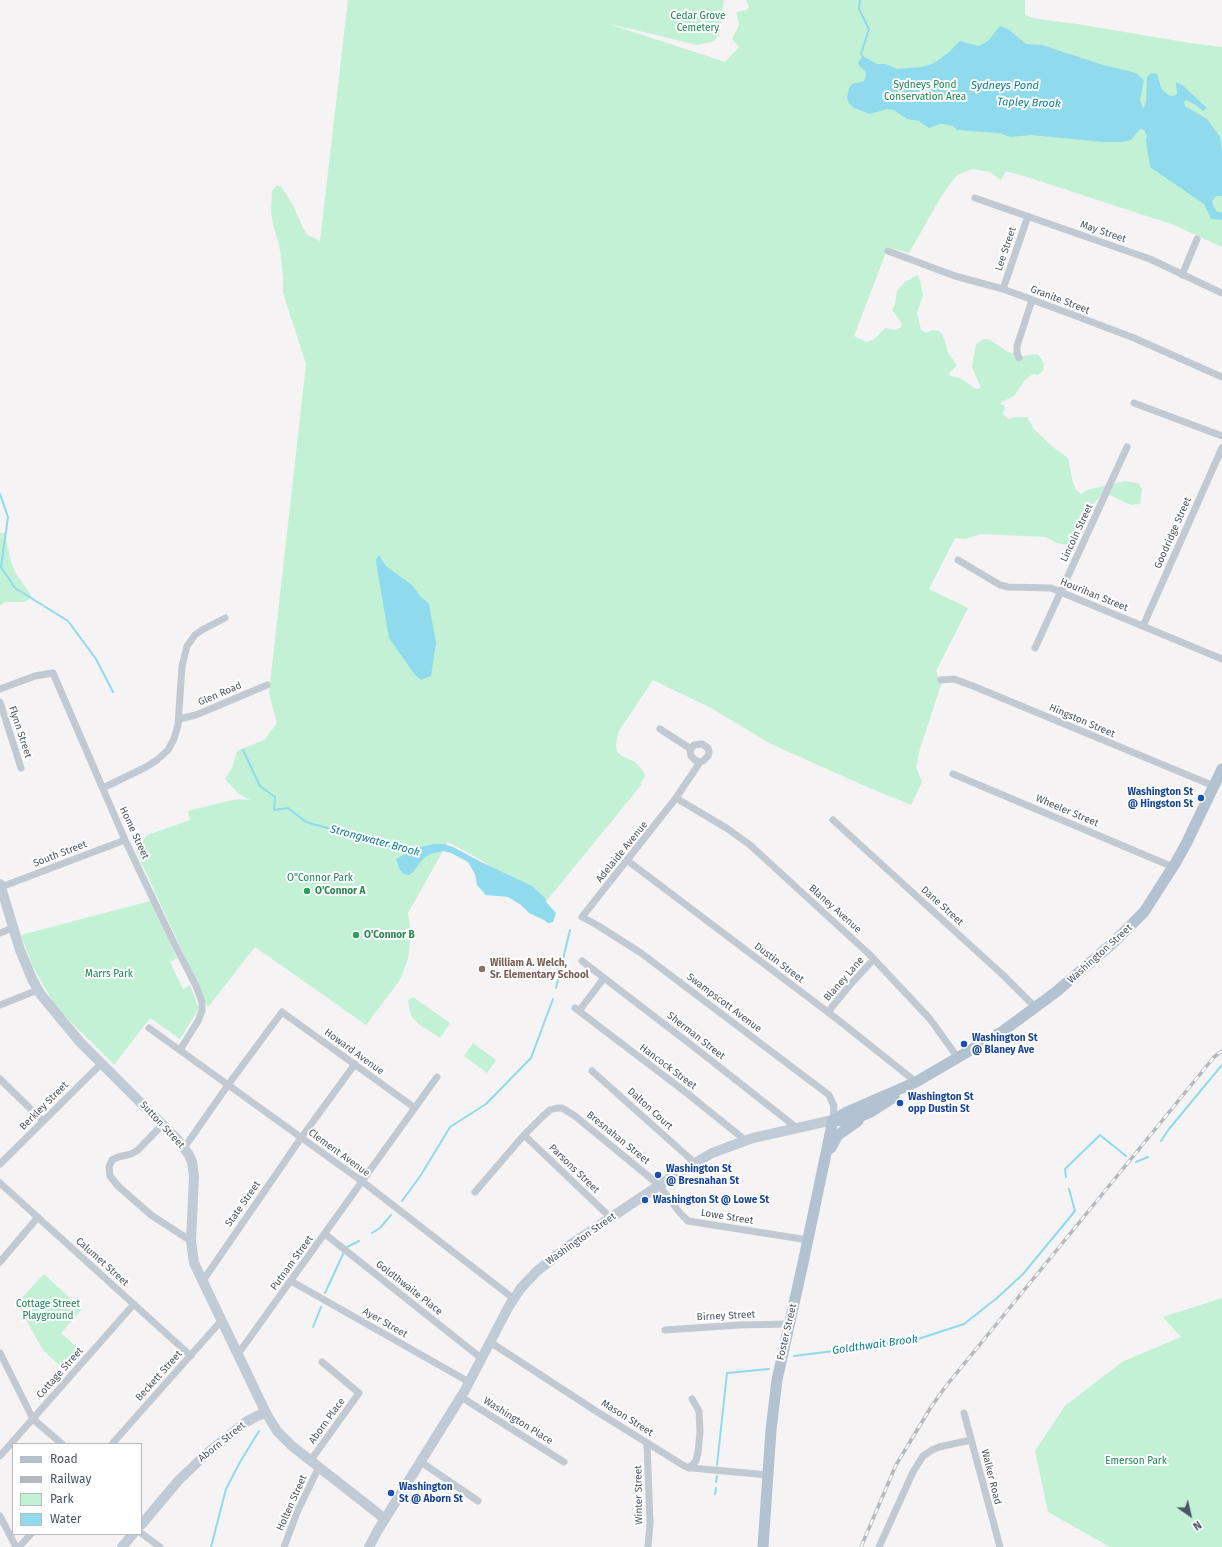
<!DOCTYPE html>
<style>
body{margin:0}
#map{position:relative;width:1222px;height:1547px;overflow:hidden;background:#f5f3f3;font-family:"Fira Sans",sans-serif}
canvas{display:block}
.legend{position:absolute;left:12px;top:1443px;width:130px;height:92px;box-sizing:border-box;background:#fff;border:1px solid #b7bbc0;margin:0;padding:5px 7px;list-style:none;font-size:12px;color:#4a5661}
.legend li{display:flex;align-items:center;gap:8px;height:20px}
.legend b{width:20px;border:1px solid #b7bbc0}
.north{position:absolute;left:1170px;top:1495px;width:40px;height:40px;-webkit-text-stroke:3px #fff;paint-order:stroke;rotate:146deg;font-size:11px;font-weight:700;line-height:16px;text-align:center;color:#4a5661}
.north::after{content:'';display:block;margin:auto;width:14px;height:18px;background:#4a5661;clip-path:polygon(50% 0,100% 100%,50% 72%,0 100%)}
</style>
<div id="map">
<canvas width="1222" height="1547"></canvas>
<ul class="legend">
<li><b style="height:5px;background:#b3c2d1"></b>Road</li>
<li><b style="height:5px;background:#b5b8bd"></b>Railway</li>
<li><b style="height:11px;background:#c3f1d5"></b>Park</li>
<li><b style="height:11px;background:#90daee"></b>Water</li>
</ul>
<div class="north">N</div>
</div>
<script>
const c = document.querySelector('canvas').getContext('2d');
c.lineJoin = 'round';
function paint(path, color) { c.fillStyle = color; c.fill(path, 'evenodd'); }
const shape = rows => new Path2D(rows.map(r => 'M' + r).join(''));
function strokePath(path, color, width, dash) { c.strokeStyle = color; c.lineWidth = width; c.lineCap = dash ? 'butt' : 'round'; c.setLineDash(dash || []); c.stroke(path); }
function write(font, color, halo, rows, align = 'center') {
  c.font = font + ' "Fira Sans",sans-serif'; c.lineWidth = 4; c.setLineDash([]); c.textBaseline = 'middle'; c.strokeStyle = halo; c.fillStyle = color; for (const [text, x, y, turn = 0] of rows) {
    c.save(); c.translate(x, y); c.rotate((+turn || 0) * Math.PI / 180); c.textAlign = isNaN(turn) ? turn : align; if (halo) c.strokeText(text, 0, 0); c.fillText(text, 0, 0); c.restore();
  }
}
const green = shape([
 [348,0,724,0,719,35,714,41,707,43,697,45,606,23,725,62,739,47,732,39,739,25,736,12,746,10,749,8,746,0,1025,0,1025,15,1038,19,1077,24,1190,43,1222,47,1222,247,1174,225,1024,176,1006,171,1001,180,990,172,972,169,957,175,942,195,909,253,888,247,854,336,867,342,874,339,885,328,896,330,901,327,902,324,892,310,895,304,897,291,905,282,917,275,920,280,923,295,917,313,921,330,926,333,932,330,939,331,942,334,945,341,948,353,957,365,949,373,950,376,960,378,976,389,981,388,972,367,976,344,984,339,990,340,1008,352,1023,356,1037,354,1042,359,1044,365,1043,371,1038,375,1033,374,1026,379,1014,396,1002,402,1000,404,1005,406,1003,414,1008,419,1015,417,1027,417,1034,429,1053,447,1068,458,1073,483,1076,490,1081,494,1087,490,1125,481,1138,483,1142,489,1140,504,1131,505,1107,494,1101,495,1086,514,1080,524,1080,531,1067,545,1057,543,1046,537,981,534,965,539,955,538,929,589,968,608,936,671,941,685,920,749,916,767,922,782,911,805,865,786,771,744,711,708,653,680,619,731,616,743,617,752,622,756,635,762,643,771,645,775,644,778,640,783,642,784,544,904,481,860,448,842,408,913,411,934,408,959,400,980,366,1025,255,947,208,1007,136,851,147,835,190,820,188,811,228,801,240,799,250,800,239,794,225,779,232,768,237,751,264,740,277,723,269,693,306,364,283,293,283,277,281,258,279,244,273,225,271,212,272,191,276,186,281,186,293,205,303,228,307,235,320,241],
 [0,533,4,533,5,535,11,562,16,574,29,592,32,598,24,602,6,602,0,605],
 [150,901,177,958,170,962,183,989,190,985,198,1007,198,1010,180,1039,150,1018,114,1065,55,1006,32,965,21,935],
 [413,997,450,1023,440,1038,420,1025,411,1016,408,1000],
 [473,1043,496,1060,487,1073,464,1056],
 [44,1274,82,1309,61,1333,83,1353,66,1371,45,1352,40,1345,17,1303],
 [1222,1298,1222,1547,1110,1547,1048,1512,1035,1451,1065,1406,1122,1362,1181,1337,1163,1317]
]);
const water = shape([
 [1000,26,1008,29,1026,44,1042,45,1100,64,1136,73,1144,80,1140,100,1143,109,1146,102,1147,77,1151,73,1157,74,1161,88,1168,95,1173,96,1177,94,1176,82,1182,85,1207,108,1203,111,1196,105,1186,100,1184,102,1185,106,1207,119,1220,137,1222,150,1222,196,1216,196,1212,201,1214,207,1217,212,1222,212,1222,220,1211,219,1204,204,1150,167,1146,140,1147,136,1144,130,1140,129,1131,140,1122,142,1103,142,1031,135,1010,137,999,133,957,130,953,126,944,124,940,124,929,128,919,121,907,119,894,110,888,109,870,114,854,108,849,103,847,98,849,88,852,84,864,81,866,76,865,71,859,66,858,63,861,58,865,57,877,64,886,64,897,69,922,67,934,63,948,53,960,41,979,46,988,41],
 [379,555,386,566,413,586,420,596,429,604,436,643,431,676,421,680,415,675,389,638,377,568,376,560],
 [434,844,444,844,453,847,481,862,532,886,545,898,546,902,556,913,553,922,548,923,544,920,529,913,521,905,508,897,486,895,477,885,475,874,468,862,451,853,443,851,430,854,423,859,413,872,409,875,404,874,400,870,396,859,405,854,406,849,413,846,421,847]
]);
const stream = shape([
 [860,0,859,9,869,29,861,54,864,58],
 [0,494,8,517,1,567,15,588,68,621,96,659,113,692],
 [243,750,260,786,275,797,274,810,288,808,306,822,407,851],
 [556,988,570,930],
 [1161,1141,1169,1129,1222,1065],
 [1136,1162,1148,1157],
 [1066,1177,1065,1169,1100,1135,1126,1156],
 [402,1201,421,1175,450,1127,486,1104,531,1058,553,999],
 [372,1233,380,1228,391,1215],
 [347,1247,359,1241],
 [325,1293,344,1252],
 [313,1327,321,1307],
 [794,1356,912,1341,964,1324,997,1298,1023,1274,1075,1211,1069,1189],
 [717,1465,727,1373,769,1369],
 [716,1482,717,1476],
 [715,1494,716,1488],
 [211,1547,226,1489,240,1462,259,1431]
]);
const street = shape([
 [975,198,1150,259,1222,293],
 [888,251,955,276,1003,289,1076,316,1134,338,1222,377],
 [1182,275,1197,239],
 [1003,289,1028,216],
 [1019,358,1017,353,1017,346,1032,300],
 [1134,403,1222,436],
 [958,560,1000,585,1008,587,1051,588,1222,659],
 [1143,626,1222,448],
 [1035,648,1127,447],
 [941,680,954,679,973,686,1214,786],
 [0,689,35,676,53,673,125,840,173,941,196,986,202,1002,202,1011,198,1021,180,1050],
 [0,702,21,768],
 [179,719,196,715,267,685],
 [660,729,691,749],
 [700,762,703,761,708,756,709,752,708,748,702,744,694,745,690,750,691,756,695,760,700,762,676,798,582,917,597,925,641,953,829,1095,834,1106,833,1120],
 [953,774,1173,867],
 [103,788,146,767,157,760,168,750,174,739,178,725,182,666,187,646,195,635,202,630,225,618],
 [676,798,728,829,750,845,869,954,930,1019,958,1058],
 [833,820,1004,976,1036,1008],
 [628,861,837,1019,916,1082],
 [1,887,125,840],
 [0,933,13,928],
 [582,961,694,1047,797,1128],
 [0,1005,38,990],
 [575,1008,688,1094,745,1140],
 [579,1011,604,978],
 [828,1012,850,985,874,959],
 [149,1028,363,1182,514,1299],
 [592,1071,695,1163],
 [0,1079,43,1121],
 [163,1124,138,1150,131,1154,118,1157,112,1160,109,1167,110,1176,118,1186,151,1215,191,1241],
 [184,1148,228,1085,282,1012,415,1108],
 [0,1164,102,1063],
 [0,1183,191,1356],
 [475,1192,524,1135],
 [611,1218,524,1135,542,1117,550,1110,557,1108,562,1108,575,1116,659,1185,680,1213,688,1221,808,1240],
 [325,1234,481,1358],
 [0,1262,38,1217],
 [291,1281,469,1382],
 [202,1282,301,1138,355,1064],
 [665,1330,739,1325,789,1324],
 [490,1342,599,1413,686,1467,692,1468,768,1475],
 [0,1353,33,1419,62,1444],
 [238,1354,437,1077],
 [461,1397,564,1462],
 [964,1413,1000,1547],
 [647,1443,650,1523,648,1547],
 [112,1444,221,1321],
 [0,1456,134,1304],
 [311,1460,359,1393,322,1362],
 [421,1462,478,1501],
 [689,1468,696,1461,698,1452,700,1432,699,1411,692,1399],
 [0,1516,16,1547],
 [141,1533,160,1547],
 [19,1547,31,1534],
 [284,1547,298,1510,319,1467],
 [879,1547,913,1472,923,1456,932,1450,939,1447,971,1440]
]);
const secondary = shape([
 [0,884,20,950,32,979,41,995,80,1042,177,1139,189,1155,192,1162,194,1176,191,1241,194,1263,266,1413],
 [141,1525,179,1480,205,1455,246,1422,257,1416,266,1413,277,1431,292,1446,385,1519],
 [122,1547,133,1534],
 [369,1547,378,1530,464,1392,509,1306,521,1288,537,1271,570,1245,676,1174,712,1153,753,1138,833,1120]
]);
const primary = shape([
 [833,1120,847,1112,916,1082,1003,1031,1056,992,1114,942,1144,912,1176,862,1186,844,1222,769],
 [833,1120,845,1121,857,1118,869,1113,894,1097],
 [831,1148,838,1135,858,1121],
 [763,1547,771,1430,777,1380,803,1263,833,1120]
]);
const rail = shape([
 [861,1547,896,1465,931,1407,946,1386,1214,1057,1222,1051]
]);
const markers = [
 [1201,798,4,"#1a4fb4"],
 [307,891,4,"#2e9e5b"],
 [356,935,4,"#2e9e5b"],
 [482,969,4,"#8d6e63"],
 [964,1044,4,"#1a4fb4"],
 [900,1103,4,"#1a4fb4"],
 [658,1175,4,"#1a4fb4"],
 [645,1200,4,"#1a4fb4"],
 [391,1493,4,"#1a4fb4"]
];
const parkNames = [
 ["Cedar Grove",698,16],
 ["Cemetery",698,28],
 ["Sydneys Pond",925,85],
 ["Conservation Area",925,97],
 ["O\"Connor Park",320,878],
 ["Marrs Park",109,974],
 ["Cottage Street",48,1304],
 ["Playground",48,1316],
 ["Emerson Park",1136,1461]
];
const streetNames = [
 ["May Street",1103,232,19],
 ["Lee Street",1006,249,-71],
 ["Granite Street",1060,300,21],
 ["Lincoln Street",1077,533,-65],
 ["Goodridge Street",1173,533,-66],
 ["Hourihan Street",1094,595,22],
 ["Glen Road",220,694,-23],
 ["Hingston Street",1082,721,23],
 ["Flynn Street",20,732,72],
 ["Wheeler Street",1067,811,23],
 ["Home Street",134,833,65],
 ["Adelaide Avenue",622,852,-51],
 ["South Street",60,854,-21],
 ["Dane Street",942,906,42],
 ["Blaney Avenue",835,909,42],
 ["Washington Street",1100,954,-42],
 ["Dustin Street",779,963,37],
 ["Blaney Lane",844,979,-49],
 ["Swampscott Avenue",724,1003,37],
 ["Sherman Street",696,1036,38],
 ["Howard Avenue",354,1052,36],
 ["Hancock Street",668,1067,37],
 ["Berkley Street",44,1106,-45],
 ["Dalton Court",650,1109,42],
 ["Sutton Street",162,1125,47],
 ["Bresnahan Street",618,1138,39],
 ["Clement Avenue",339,1153,36],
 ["Parsons Street",574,1169,44],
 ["State Street",243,1204,-55],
 ["Lowe Street",727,1217,9],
 ["Washington Street",581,1239,-35],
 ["Calumet Street",102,1262,42],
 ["Putnam Street",292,1263,-54],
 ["Goldthwaite Place",409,1288,38],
 ["Birney Street",726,1316,-3],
 ["Ayer Street",385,1323,30],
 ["Foster Street",787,1332,-77],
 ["Cottage Street",60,1373,-48],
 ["Beckett Street",159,1376,-48],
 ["Mason Street",627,1418,32],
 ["Aborn Place",327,1421,-54],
 ["Washington Place",518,1421,32],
 ["Aborn Street",222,1442,-39],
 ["Walker Road",991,1477,76],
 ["Winter Street",639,1495,-91],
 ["Holten Street",292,1503,-66]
];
const transitNames = [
 ["Washington St",1193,792,"right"],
 ["@ Hingston St",1193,804,"right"],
 ["Washington St",972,1038],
 ["@ Blaney Ave",972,1050],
 ["Washington St",908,1097],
 ["opp Dustin St",908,1109],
 ["Washington St",666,1169],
 ["@ Bresnahan St",666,1181],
 ["Washington St @ Lowe St",653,1200],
 ["Washington",399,1487],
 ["St @ Aborn St",399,1499]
];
const leisureNames = [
 ["O'Connor A",315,891],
 ["O'Connor B",364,935]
];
const educationNames = [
 ["William A. Welch,",490,963],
 ["Sr. Elementary School",490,975]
];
const waterNames = [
 ["Sydneys Pond",1005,86],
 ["Tapley Brook",1029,103,2],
 ["Strongwater Brook",375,841,15],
 ["Goldthwait Brook",875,1345,-8]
];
paint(green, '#c3f1d5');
paint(water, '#90daee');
strokePath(stream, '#90daee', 2);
strokePath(street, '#c1cad2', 7);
strokePath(secondary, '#c1cbd6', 10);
strokePath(primary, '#b3c2d1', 11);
strokePath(rail, '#b5b8bd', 3.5);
strokePath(rail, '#fff', 2, [6]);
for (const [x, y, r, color] of markers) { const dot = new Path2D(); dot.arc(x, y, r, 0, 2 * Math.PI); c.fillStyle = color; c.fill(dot); strokePath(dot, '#fff', 1.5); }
write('10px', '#17864f', '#fff', parkNames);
write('10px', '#4a5661', '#fff', streetNames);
write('bold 10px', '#164399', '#fff', transitNames, 'left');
write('bold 10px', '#27864d', '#fff', leisureNames, 'left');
write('bold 10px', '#785e54', '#fff', educationNames, 'left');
write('italic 11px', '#0c7c9b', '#fff', waterNames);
</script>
